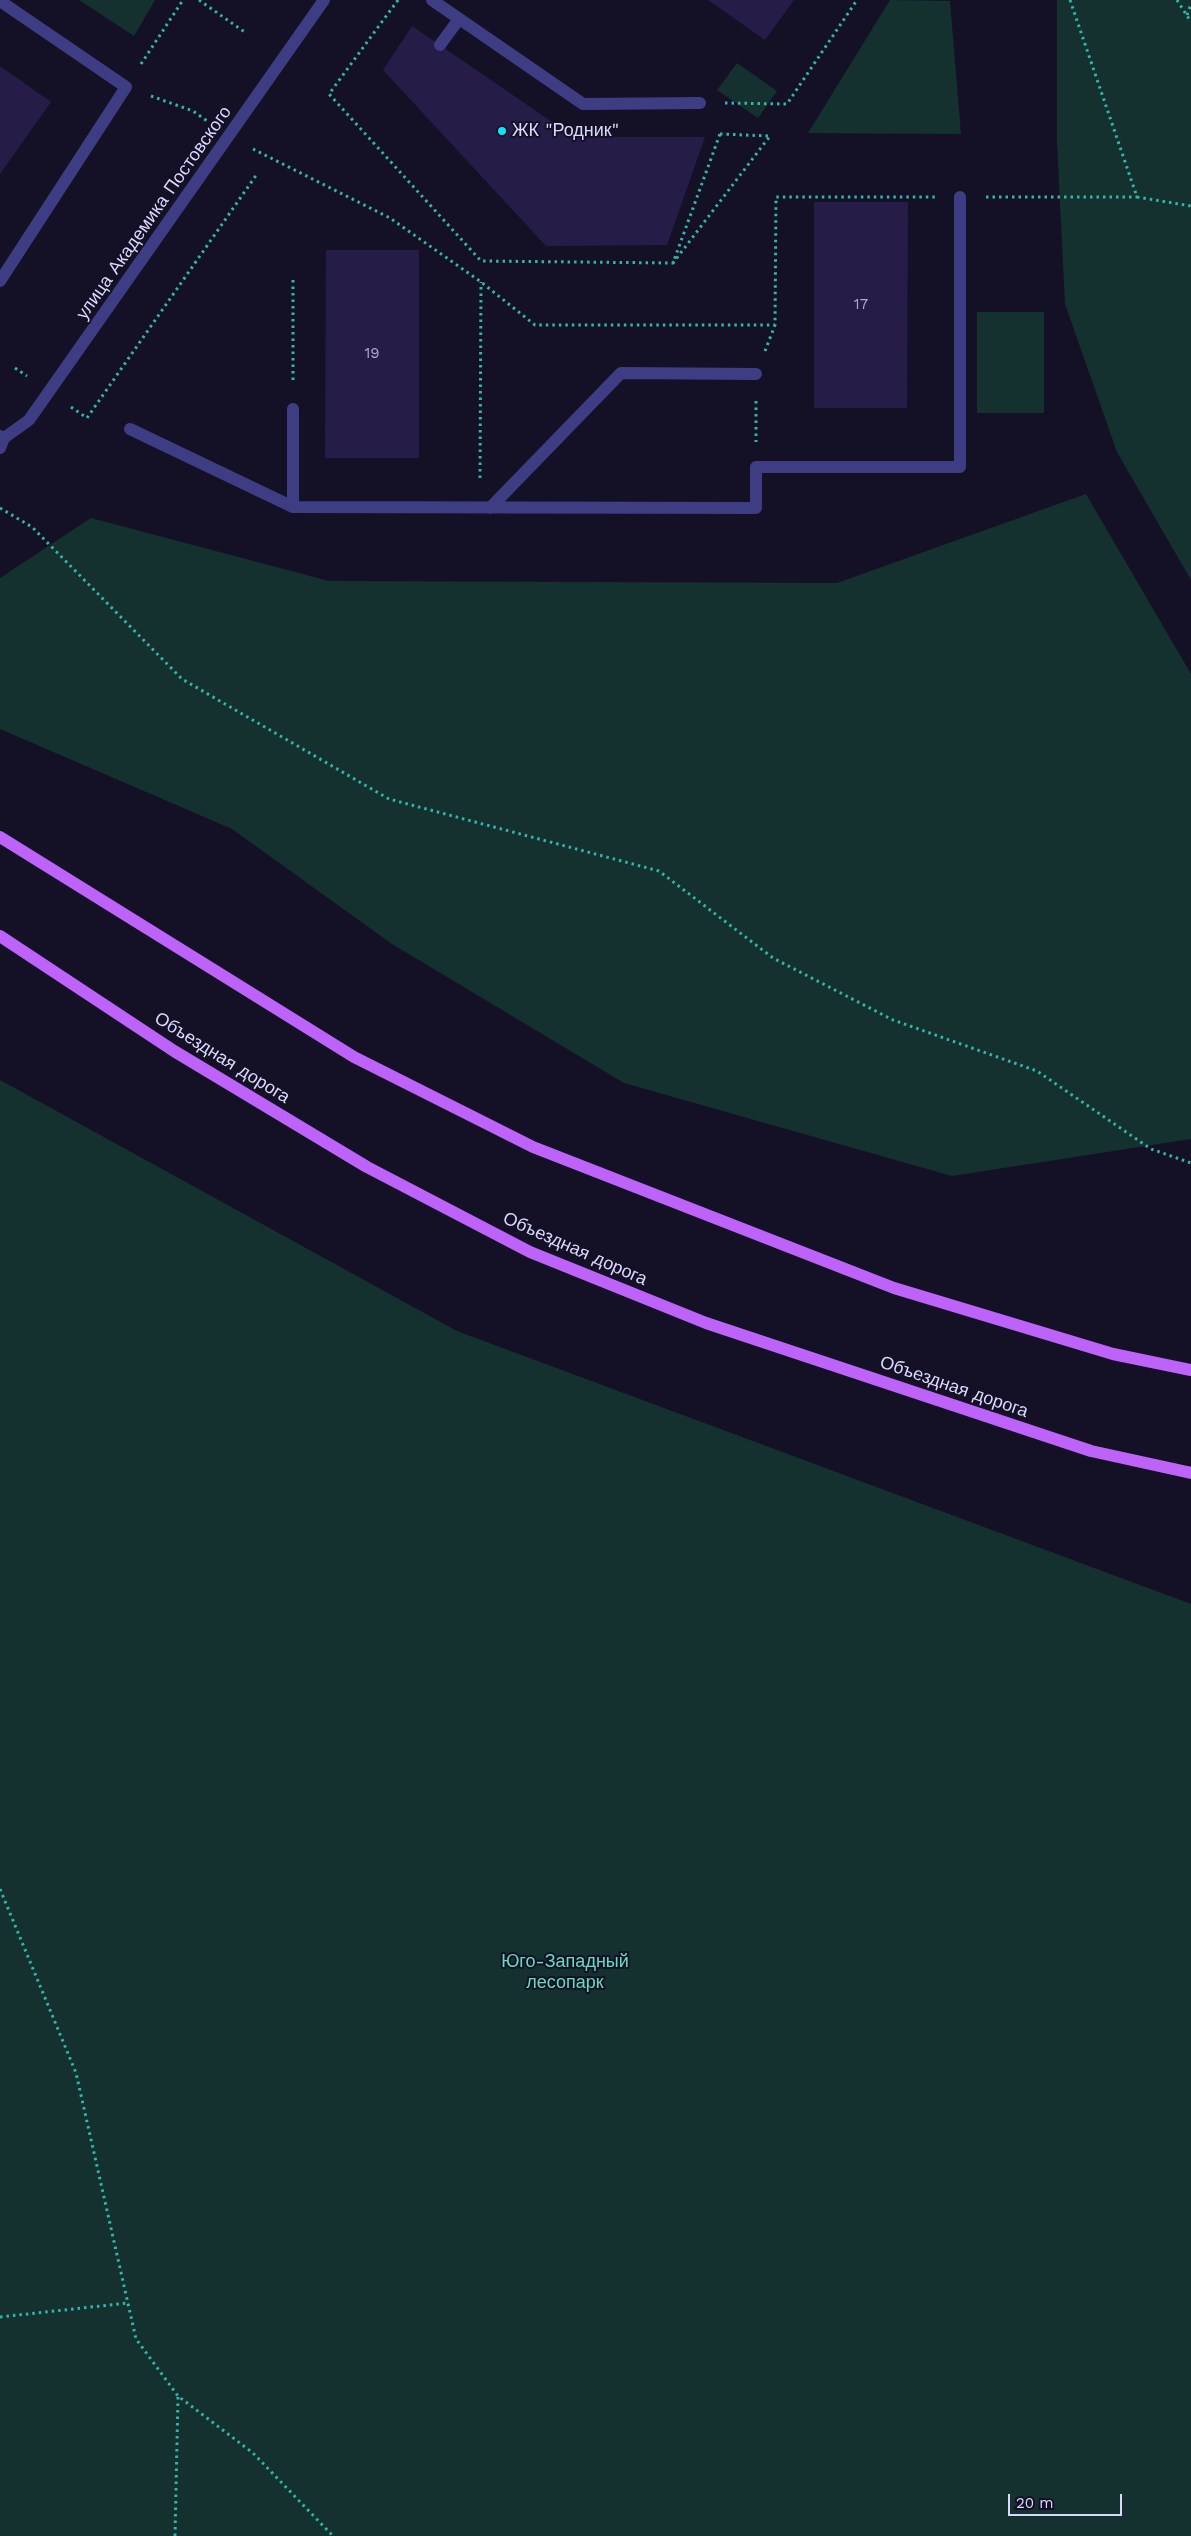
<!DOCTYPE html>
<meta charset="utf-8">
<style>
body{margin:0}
#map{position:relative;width:1191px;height:2536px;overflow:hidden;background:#141127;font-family:"Work Sans",sans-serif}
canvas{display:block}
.scale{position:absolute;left:1008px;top:2494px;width:114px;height:22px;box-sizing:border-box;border:2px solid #dbd8fe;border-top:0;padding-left:6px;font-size:15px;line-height:18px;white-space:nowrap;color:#dbd8fe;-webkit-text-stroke:4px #141127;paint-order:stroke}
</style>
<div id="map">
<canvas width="1191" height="2536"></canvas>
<div class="scale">20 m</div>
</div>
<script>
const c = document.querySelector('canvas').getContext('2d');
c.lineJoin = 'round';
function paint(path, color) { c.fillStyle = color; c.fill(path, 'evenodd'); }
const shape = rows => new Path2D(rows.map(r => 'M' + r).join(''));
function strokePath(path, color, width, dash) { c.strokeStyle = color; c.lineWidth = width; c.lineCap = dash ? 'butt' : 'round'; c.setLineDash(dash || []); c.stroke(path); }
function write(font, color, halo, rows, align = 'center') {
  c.font = font + ' "Work Sans",sans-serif'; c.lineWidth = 4; c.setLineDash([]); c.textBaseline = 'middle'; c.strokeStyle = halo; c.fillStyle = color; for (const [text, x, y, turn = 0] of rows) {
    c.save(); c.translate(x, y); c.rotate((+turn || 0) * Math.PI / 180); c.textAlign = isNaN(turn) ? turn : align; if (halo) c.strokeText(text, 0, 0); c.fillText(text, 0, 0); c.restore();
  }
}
const green = shape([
 [79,0,155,0,134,36],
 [890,0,950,1,961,134,808,133],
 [1057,0,1191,0,1191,580,1117,452,1065,304,1057,143],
 [737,63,777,91,758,118,717,90],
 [977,312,1044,312,1044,413,977,413],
 [1086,494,1191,674,1191,1139,952,1176,624,1083,392,944,232,829,0,729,0,578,91,518,329,581,837,583],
 [0,1080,457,1331,1191,1604,1191,2536,0,2536]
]);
const building = shape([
 [708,0,794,0,765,40],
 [412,26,574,137,705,137,667,245,546,246,383,70],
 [0,66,51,102,0,174],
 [814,202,908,202,907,408,814,408],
 [326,250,419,250,419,458,325,458]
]);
const path = shape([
 [199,0,246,33],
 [398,0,329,94,481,261,673,263],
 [1070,0,1137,197,1191,206],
 [1177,0,1191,22],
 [1187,15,1191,4],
 [141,64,183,0],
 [151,96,193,111,207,121],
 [725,103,787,104,857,0],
 [720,134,770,136,673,263,720,134],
 [253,149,390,218,481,282,535,325,775,325,776,197,935,197],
 [986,197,1137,197],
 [293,280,293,383],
 [765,351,775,325],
 [15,368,27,376],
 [756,401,756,442],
 [71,407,87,418,257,174],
 [480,478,481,282],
 [0,508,32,527,182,679,389,799,659,871,773,958,893,1020,1037,1071,1151,1149,1191,1163],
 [0,1889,76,2073,136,2339,178,2396,253,2453,333,2536],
 [0,2317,128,2303],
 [175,2536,178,2397]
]);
const service = shape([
 [432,0,583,104,700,103],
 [0,1,126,87,0,281],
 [440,45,459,19],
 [130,429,293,507,756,508,756,467,960,467,960,197],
 [0,448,4,438],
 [293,507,293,409],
 [490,508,621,373,756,374]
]);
const minor = shape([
 [0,436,4,438,29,420,324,0]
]);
const primary = shape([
 [0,837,354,1057,533,1147,894,1288,1113,1354,1191,1370],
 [0,936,174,1051,367,1167,530,1252,706,1323,1091,1451,1191,1473]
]);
const markers = [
 [502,131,5,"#0be4f6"]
];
const numberNames = [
 ["17",861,305],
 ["19",372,354]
];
const poiNames = [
 ["ЖК \"Родник\"",512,131]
];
const streetNames = [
 ["улица Академика Постовского",154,213,-55],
 ["Объездная дорога",222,1058,32],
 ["Объездная дорога",575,1249,24],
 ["Объездная дорога",954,1387,19]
];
const parkNames = [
 ["Юго-Западный",565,1962],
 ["лесопарк",565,1983]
];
paint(green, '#14312f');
paint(building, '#251d47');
strokePath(path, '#34b5aa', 3, [2.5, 4]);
strokePath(service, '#3e3d84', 12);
strokePath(minor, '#3e3d84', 12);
strokePath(primary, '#be63f9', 12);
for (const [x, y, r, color] of markers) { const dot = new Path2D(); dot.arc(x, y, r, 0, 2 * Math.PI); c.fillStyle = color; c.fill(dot); strokePath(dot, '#141127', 2); }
write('15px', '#aea9d0', null, numberNames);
write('18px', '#dbd8fe', '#141127', poiNames, 'left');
write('18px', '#dbd8fe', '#141127', streetNames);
write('18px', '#66dcbc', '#141127', parkNames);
</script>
